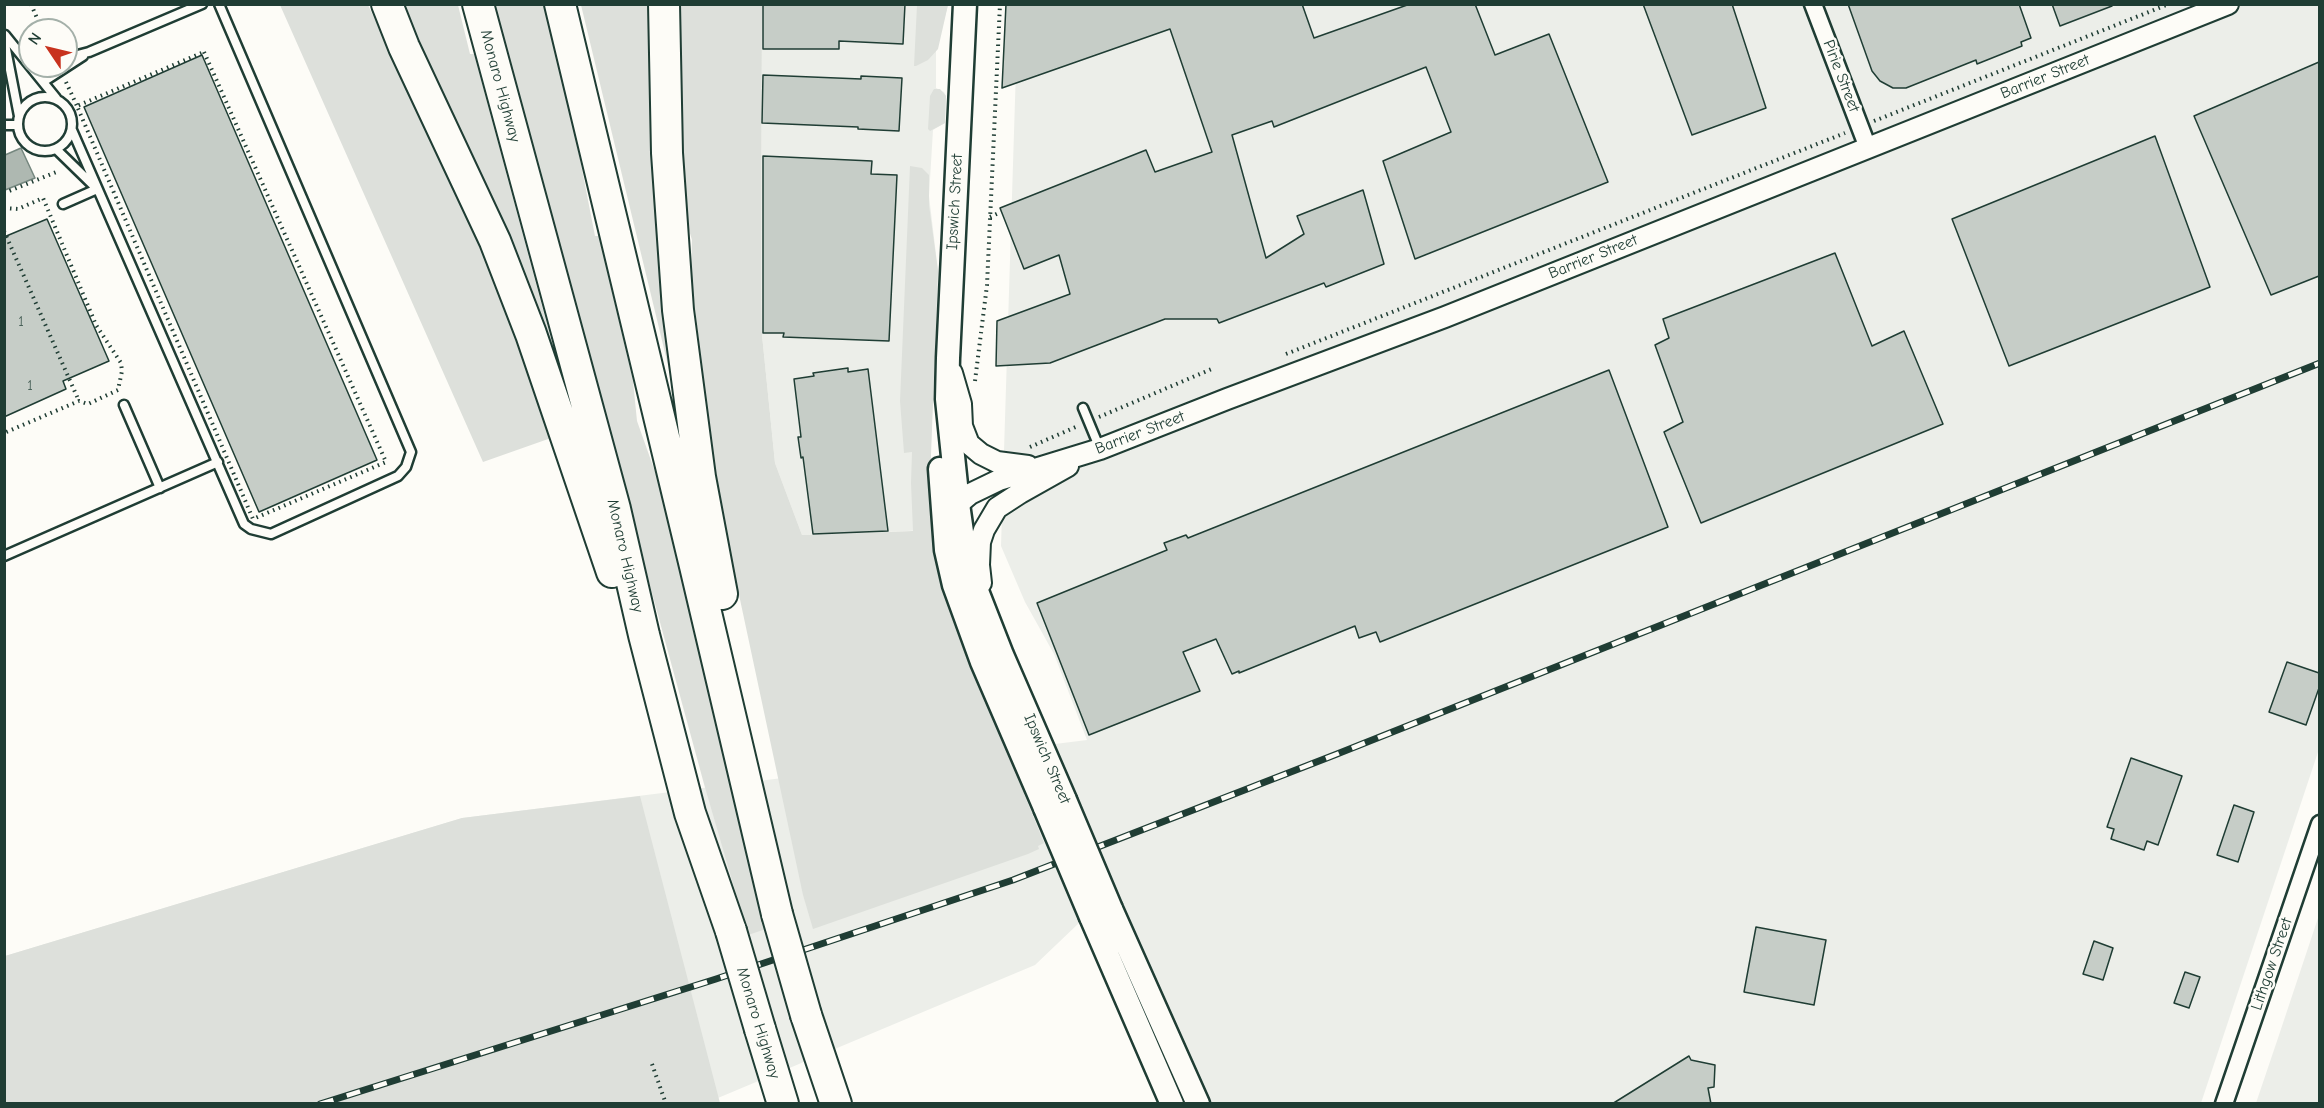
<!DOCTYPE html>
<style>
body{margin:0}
#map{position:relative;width:2324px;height:1108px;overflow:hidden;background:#fdfcf7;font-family:"Comic Neue",sans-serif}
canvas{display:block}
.frame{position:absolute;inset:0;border:6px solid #1f3d34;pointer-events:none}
.north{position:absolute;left:18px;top:18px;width:60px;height:60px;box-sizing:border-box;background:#fdfcf7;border:2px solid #a4b0a9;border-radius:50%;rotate:305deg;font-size:16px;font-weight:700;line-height:24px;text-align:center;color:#1f3d34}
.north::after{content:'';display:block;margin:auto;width:21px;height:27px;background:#c8321e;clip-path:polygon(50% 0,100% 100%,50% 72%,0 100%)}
</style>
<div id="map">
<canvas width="2324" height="1108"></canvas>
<div class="frame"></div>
<div class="north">N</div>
</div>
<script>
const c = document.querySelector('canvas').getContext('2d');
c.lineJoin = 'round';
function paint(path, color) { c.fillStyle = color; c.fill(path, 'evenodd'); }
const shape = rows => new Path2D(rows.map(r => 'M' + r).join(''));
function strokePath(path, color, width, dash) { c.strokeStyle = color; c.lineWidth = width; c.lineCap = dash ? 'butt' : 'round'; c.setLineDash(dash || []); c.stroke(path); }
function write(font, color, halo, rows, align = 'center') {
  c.font = font + ' "Comic Neue",sans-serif'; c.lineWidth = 5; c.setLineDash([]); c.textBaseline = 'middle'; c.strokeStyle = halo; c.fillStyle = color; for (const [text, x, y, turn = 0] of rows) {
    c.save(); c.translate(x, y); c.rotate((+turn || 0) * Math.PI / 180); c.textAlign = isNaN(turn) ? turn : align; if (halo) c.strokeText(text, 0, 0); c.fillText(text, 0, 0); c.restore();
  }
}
const built = shape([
 [762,5,948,5,936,51,936,88,944,92,946,96,945,123,933,130,929,196,938,271,930,470,933,530,802,535,775,463,762,335,761,282],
 [1018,5,2319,5,2319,749,2201,1103,1206,1103,1091,917,1079,923,1035,965,706,1103,5,1104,5,956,462,818,1087,740,1054,654,1025,602,1001,546],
 [2319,915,2319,1103,2256,1103,2276,1044]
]);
const green = shape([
 [280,5,368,5,469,214,504,298,551,438,483,462],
 [401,5,458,5,470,54,474,54,568,402],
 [492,5,546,5,570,108,595,236,599,236,633,381,637,421,659,483,766,929,748,935,704,784],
 [581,5,656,5,676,383,672,382],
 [680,5,762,5,761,282,762,335,775,463,802,535,913,531,911,483,912,452,904,453,900,401,910,166,922,168,929,175,929,205,938,271,930,481,936,552,952,618,1027,793,1024,794,1044,843,1038,846,1039,849,1028,854,813,929,803,895,735,576,712,454,691,274,692,240,683,210,678,55],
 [917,5,948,5,938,49,928,60,916,66,914,66],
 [934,89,940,89,946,96,945,123,930,131,928,129,930,96],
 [640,796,720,1103,5,1103,5,956,462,818]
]);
const water = shape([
 [21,148,35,178,5,190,5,155,21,148]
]);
const building = shape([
 [763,4,905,4,903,44,839,41,839,49,763,49,763,4],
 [1006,4,1302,4,1314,38,1410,4,1475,4,1495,55,1549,34,1608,182,1415,259,1383,161,1451,132,1426,67,1274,127,1272,121,1232,135,1266,258,1304,234,1297,216,1363,190,1384,264,1326,287,1324,283,1219,323,1217,319,1165,319,1050,363,996,366,997,321,1070,294,1059,255,1024,269,1000,208,1146,150,1155,172,1212,152,1170,29,1002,88,1006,4],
 [1643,4,1732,4,1766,108,1692,135,1643,4],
 [1848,4,2019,4,2031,38,2021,42,2022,46,1977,64,1976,60,1906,88,1893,88,1880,81,1872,71,1848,4],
 [2052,4,2112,4,2112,6,2060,26,2052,4],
 [202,55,377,460,259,512,84,107,202,55],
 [2319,62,2319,276,2271,295,2194,116,2319,62],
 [763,75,861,79,861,76,902,78,899,131,858,129,858,127,762,123,763,75],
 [2155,136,2210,287,2009,366,1952,219,2155,136],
 [763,156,872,161,871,174,897,175,889,341,783,337,784,333,763,333,763,156],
 [47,219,109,361,63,381,66,389,4,417,4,237,47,219],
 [1835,253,1872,346,1904,331,1943,424,1701,523,1664,432,1683,422,1655,345,1669,338,1663,319,1835,253],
 [848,368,848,372,868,369,888,531,813,534,803,457,801,458,798,437,801,437,794,379,814,376,813,373,848,368],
 [1609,370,1668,527,1380,642,1376,632,1359,638,1355,626,1239,673,1239,671,1232,674,1216,639,1183,652,1200,691,1089,735,1037,603,1167,550,1164,543,1186,535,1188,538,1609,370],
 [2287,662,2319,673,2319,688,2306,725,2269,712,2287,662],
 [2131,758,2182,776,2158,845,2147,841,2144,850,2111,839,2114,829,2107,827,2131,758],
 [2234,805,2254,812,2238,862,2217,855,2234,805],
 [1756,927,1826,940,1814,1005,1744,992,1756,927],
 [2094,941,2113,948,2103,980,2083,974,2094,941],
 [2185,972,2200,977,2189,1008,2174,1003,2185,972],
 [1689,1056,1691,1060,1715,1065,1714,1087,1708,1088,1711,1104,1612,1104,1689,1056]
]);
const path = shape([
 [31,4,42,30],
 [204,52,386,462,253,519,77,106,204,52],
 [66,82,77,106],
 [1874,121,2169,4],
 [4,193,59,171],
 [4,208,18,209,43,198,96,325,121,363,122,371,118,390,88,404,79,401,4,433],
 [990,217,1001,212],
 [4,231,79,401],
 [1286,354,1845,133],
 [975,381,987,285,1000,4],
 [1099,417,1214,368],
 [1030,447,1078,426],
 [652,1064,666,1104]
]);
const service = shape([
 [5,35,30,66],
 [4,39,19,116],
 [66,58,89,52,202,4],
 [30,66,56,98],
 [43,82,83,56],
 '18 124a27 27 0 1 1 54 0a27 27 0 1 1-54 0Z',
 [4,125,18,125],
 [72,130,244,524,251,529,271,534,398,476,406,467,411,452,219,4],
 [56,149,95,187],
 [63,204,97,189],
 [124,405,160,488],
 [1083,408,1100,449],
 [4,556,218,462]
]);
const minor = shape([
 [1813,4,1868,148],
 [2224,1104,2320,824]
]);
const tertiary = shape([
 [952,373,961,404,962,426,969,444,981,454,997,462,1028,466],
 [958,504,970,494,999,480,1100,449,1227,399,1445,317,2228,4],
 [981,583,979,565,980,542,984,530,997,508,1020,493,1068,466]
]);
const secondary = shape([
 [965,4,948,358,947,399,958,504,963,539,975,586,1002,655,1065,800],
 [940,469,946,550,954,585,982,662,1045,808],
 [1111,909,1198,1104],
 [1091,917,1172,1104]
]);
const motorway = shape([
 [387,4,404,47,495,241,531,334,612,572],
 [478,4,615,509,644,635,690,813,731,931],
 [560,4,695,566,777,914],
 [664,4,667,153,678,310,700,477,722,594],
 [806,1015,836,1104],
 [760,1029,783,1104]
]);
const rail = shape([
 [320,1104,716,979,1013,880,1337,754,2320,363]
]);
const secondaryBridge = shape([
 [1065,800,1111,909],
 [1045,808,1091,917]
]);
const motorwayBridge = shape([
 [777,914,806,1015],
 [731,931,760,1029]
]);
const numberNames = [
 ["1",21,322],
 ["1",30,386]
];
const streetNames = [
 ["Pirie Street",1841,76,69],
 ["Barrier Street",2045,77,-22],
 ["Monaro Highway",500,86,75],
 ["Ipswich Street",955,202,-87],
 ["Barrier Street",1593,257,-22],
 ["Barrier Street",1140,433,-21],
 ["Monaro Highway",625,556,77],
 ["Ipswich Street",1047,759,67],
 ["Lithgow Street",2272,964,-71],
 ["Monaro Highway",758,1023,73]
];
paint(built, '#eceee9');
paint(green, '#dde0db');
paint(water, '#aeb8b1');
strokePath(water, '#75877f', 1.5);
paint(building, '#c6cdc7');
strokePath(building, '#1f3d34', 1.5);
strokePath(service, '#1f3d34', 13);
strokePath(minor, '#1f3d34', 21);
strokePath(tertiary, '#1f3d34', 24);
strokePath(secondary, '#1f3d34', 27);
strokePath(motorway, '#1f3d34', 34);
strokePath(path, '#1f3d34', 4, [1.5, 4.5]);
strokePath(service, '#fdfcf7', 8);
strokePath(minor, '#fdfcf7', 16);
strokePath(tertiary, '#fdfcf7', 20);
strokePath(secondary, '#fdfcf7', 22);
strokePath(motorway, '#fdfcf7', 30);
strokePath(rail, '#1f3d34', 7);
strokePath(rail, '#fdfcf7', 4.5, [14]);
strokePath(secondaryBridge, '#1f3d34', 27, []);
strokePath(motorwayBridge, '#1f3d34', 34, []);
strokePath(secondaryBridge, '#fdfcf7', 22);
strokePath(motorwayBridge, '#fdfcf7', 30);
write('14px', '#496159', null, numberNames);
write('16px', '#1f3d34', '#fdfcf7', streetNames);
</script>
